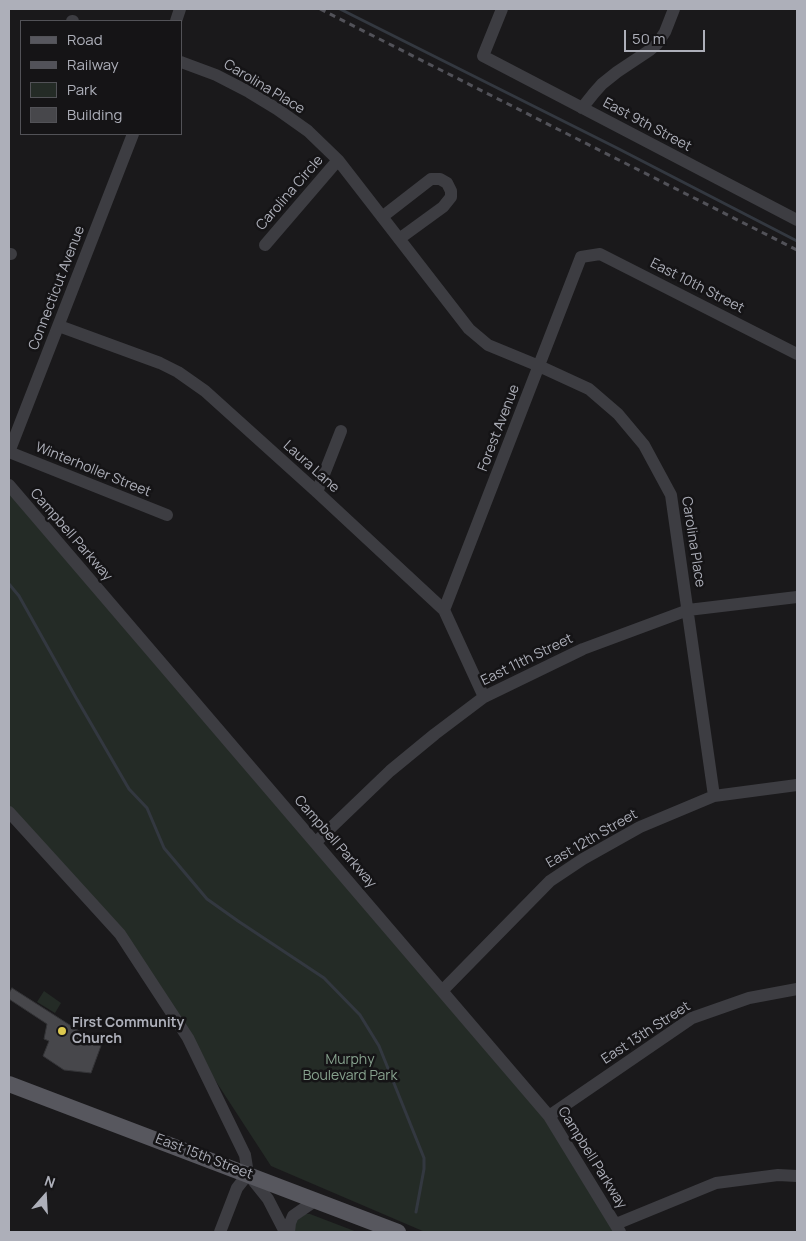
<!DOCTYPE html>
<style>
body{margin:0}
#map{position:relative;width:806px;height:1241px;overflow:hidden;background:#1a191b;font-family:Manrope,sans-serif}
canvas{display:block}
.frame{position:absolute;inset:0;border:10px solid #adafb9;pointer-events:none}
.legend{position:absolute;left:20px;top:20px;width:162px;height:115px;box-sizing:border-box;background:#151416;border:1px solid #525257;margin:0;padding:6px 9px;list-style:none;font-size:15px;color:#adafb9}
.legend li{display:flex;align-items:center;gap:10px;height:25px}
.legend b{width:25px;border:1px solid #525257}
.north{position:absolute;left:20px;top:1171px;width:50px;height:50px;-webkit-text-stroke:4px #151416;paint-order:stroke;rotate:19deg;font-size:14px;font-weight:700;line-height:20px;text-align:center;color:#adafb9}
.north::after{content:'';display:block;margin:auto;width:18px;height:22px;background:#adafb9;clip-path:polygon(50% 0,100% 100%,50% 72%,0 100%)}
.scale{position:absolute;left:624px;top:30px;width:81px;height:22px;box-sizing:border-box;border:2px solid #adafb9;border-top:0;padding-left:6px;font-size:15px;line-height:18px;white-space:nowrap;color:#adafb9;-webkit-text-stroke:4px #151416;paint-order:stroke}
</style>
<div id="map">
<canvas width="806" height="1241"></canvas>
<div class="frame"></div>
<ul class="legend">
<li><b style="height:6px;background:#57575e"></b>Road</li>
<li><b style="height:6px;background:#525259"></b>Railway</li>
<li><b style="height:14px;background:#242b26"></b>Park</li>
<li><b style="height:14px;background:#47474b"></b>Building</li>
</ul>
<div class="north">N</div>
<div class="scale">50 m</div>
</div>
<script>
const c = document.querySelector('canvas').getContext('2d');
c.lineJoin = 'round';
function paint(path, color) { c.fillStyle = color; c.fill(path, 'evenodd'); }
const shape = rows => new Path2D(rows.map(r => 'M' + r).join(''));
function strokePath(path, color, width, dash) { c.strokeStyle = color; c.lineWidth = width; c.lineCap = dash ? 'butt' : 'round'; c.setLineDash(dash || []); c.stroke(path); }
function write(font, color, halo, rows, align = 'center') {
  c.font = font + ' Manrope,sans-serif'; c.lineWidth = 5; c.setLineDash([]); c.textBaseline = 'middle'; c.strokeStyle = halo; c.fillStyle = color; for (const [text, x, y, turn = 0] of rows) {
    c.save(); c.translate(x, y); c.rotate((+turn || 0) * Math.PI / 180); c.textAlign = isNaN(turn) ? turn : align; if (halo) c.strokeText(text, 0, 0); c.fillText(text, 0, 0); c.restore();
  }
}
const green = shape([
 [9,485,549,1116,620,1232,425,1232,271,1166,120,934,9,812],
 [44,991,61,1003,55,1013,37,1002],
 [305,1214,310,1214,357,1232,293,1232,294,1223]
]);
const stream = shape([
 [340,9,617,148,797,241],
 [9,584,19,596,75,696,129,789,147,808,164,848,207,899,238,921,324,978,360,1015,379,1046,424,1158,424,1169,416,1212]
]);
const building = shape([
 [12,988,90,1038,102,1043,91,1073,64,1070,43,1056,49,1041,44,1039,47,1024,9,999,9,993,12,988]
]);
const minor = shape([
 [502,9,483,56,797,220],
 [72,21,73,21],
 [176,21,180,9],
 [181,62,216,75,249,92,277,109,308,131,338,160,469,329,488,345,539,366,589,389,618,414,644,445,671,495,714,796],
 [582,108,594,93,602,84,617,72,650,50,657,44,665,32,674,9],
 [382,217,431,179,440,179,447,183,451,191,451,197,443,207,399,239],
 [265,245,338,160],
 [9,254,11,254],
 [59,326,160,363,178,372,205,391,317,492,444,610,484,697],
 [9,452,133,134],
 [9,452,167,515],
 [9,485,549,1116,620,1232],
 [317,492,341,431],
 [444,610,581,257,600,254,797,354],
 [9,812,120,934,188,1038,245,1155,248,1174,268,1199,285,1232],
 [316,842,390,771,435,734,484,697,583,649,688,610,797,597],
 [442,991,550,881,583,859,640,827,714,796,797,785],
 [549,1116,692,1018,749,998,797,989],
 [616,1224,716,1183,778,1175,797,1176],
 [220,1232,237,1188,248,1174],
 [289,1232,290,1223,293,1216,316,1200]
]);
const major = shape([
 [9,1084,398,1232]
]);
const rail = shape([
 [320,9,797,250]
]);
const markers = [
 [62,1031,5,"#ddc94f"]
];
const streetNames = [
 ["Carolina Place",264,87,31],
 ["East 9th Street",647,125,28],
 ["Carolina Circle",290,193,-49],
 ["East 10th Street",697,286,27],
 ["Connecticut Avenue",57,288,-69],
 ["Forest Avenue",499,428,-69],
 ["Laura Lane",311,467,42],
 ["Winterholler Street",93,470,22],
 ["Campbell Parkway",71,535,49],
 ["Carolina Place",693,542,81],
 ["East 11th Street",527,660,-26],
 ["East 12th Street",592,839,-30],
 ["Campbell Parkway",335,842,49],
 ["East 13th Street",646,1033,-33],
 ["East 15th Street",204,1157,21],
 ["Campbell Parkway",592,1158,58]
];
const poiNames = [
 ["First Community",72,1023],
 ["Church",72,1039]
];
const parkNames = [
 ["Murphy",350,1060],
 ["Boulevard Park",350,1076]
];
paint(green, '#242b26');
strokePath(stream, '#333840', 3);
paint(building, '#47474b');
strokePath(building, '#343437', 1);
strokePath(minor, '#3d3d42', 12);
strokePath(major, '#57575e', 16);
strokePath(rail, '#525259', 3, [6, 5]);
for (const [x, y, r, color] of markers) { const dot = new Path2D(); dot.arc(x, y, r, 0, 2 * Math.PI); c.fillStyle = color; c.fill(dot); strokePath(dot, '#151416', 2); }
write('14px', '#adafb9', '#151416', streetNames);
write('bold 14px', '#adafb9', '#151416', poiNames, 'left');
write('14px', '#87a28e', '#151416', parkNames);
</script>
